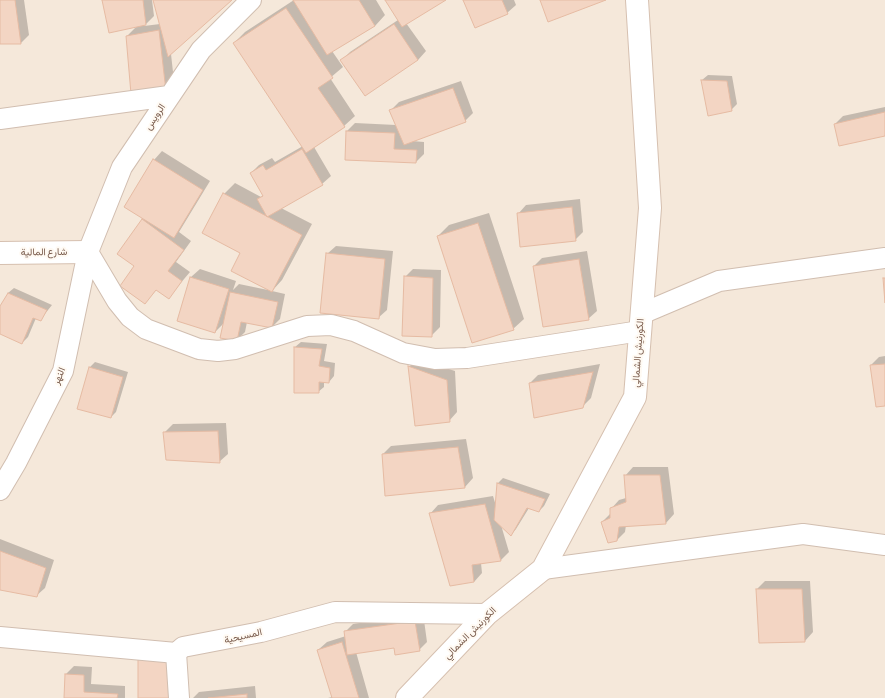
<!DOCTYPE html>
<meta charset="utf-8">
<style>
body{margin:0}
canvas{display:block;background:#fdf6ec}
</style>
<canvas width="885" height="698"></canvas>
<script>
const c = document.querySelector('canvas').getContext('2d');
c.lineJoin = 'round';
function paint(path, color) { c.fillStyle = color; c.fill(path, 'evenodd'); }
const shape = rows => new Path2D(rows.map(r => 'M' + r).join(''));
function strokePath(path, color, width, dash) { c.strokeStyle = color; c.lineWidth = width; c.lineCap = dash ? 'butt' : 'round'; c.setLineDash(dash || []); c.stroke(path); }
function write(font, color, halo, rows, align = 'center') {
  c.font = font + ' "Asap Condensed",Vazirmatn,sans-serif'; c.lineWidth = 4; c.setLineDash([]); c.textBaseline = 'middle'; c.strokeStyle = halo; c.fillStyle = color; for (const [text, x, y, turn = 0] of rows) {
    c.save(); c.translate(x, y); c.rotate((+turn || 0) * Math.PI / 180); c.textAlign = isNaN(turn) ? turn : align; if (halo) c.strokeText(text, 0, 0); c.fillText(text, 0, 0); c.restore();
  }
}
const residential = shape([
 [0,0,885,0,885,698,0,698]
]);
const shadow = shape([
 [0,0,24,0,29,35,21,43,0,43],
 [103,0,152,0,154,16,144,26,160,24,154,0,230,0,171,54,174,81,165,90,127,36,137,26],
 [294,0,376,0,385,15,375,26,332,51,343,67,330,78,355,116,344,126,314,147,331,176,322,184,281,208,312,224,282,280,272,291,285,294,280,319,272,327,247,322,245,332,237,340,225,322,215,332,178,321,191,277,200,269,236,281,233,290,239,284,268,290,241,253,224,194,235,183,261,197,264,194,251,173,259,165,272,158,275,162,303,146,234,43,245,32],
 [387,0,444,0,406,23,426,51,418,60,342,60,350,52,398,20],
 [464,0,514,0,516,5,507,13],
 [708,75,732,76,737,104,731,110,702,80],
 [461,81,473,113,465,121,412,141,424,142,424,154,416,162,347,131,355,123,396,125,390,111,399,102],
 [885,107,885,135,835,124,843,116],
 [162,151,210,181,179,232,191,241,176,262,190,272,168,298,157,289,145,303,135,266,154,160],
 [580,199,583,232,575,240,518,214,526,205],
 [489,213,524,319,513,329,438,236,449,225],
 [336,246,393,251,387,310,378,318,327,254],
 [587,251,597,311,588,319,534,266,542,258],
 [413,269,441,270,440,327,431,336,405,277],
 [14,288,52,305,40,320,36,318,28,337,22,343,0,333,0,308,8,293],
 [301,342,327,344,324,361,335,363,334,376,329,382,324,381,324,387,318,392,295,392,295,347],
 [885,356,885,405,877,406,871,365,879,357],
 [417,359,455,371,457,412,449,421,409,367],
 [95,362,128,372,116,412,111,417,89,368],
 [600,364,591,398,582,407,530,383,538,375],
 [226,423,228,454,219,462,165,432,173,424],
 [466,439,473,478,465,487,383,454,391,446],
 [633,467,668,467,674,514,666,523,626,525,625,532,617,540,602,522,611,513,611,509,619,500,626,498,625,476],
 [503,478,550,494,544,506,539,511,529,508,516,529,511,535,501,525,509,552,501,560,481,563,482,573,474,582,430,514,438,505,493,496,496,506,498,483],
 [0,539,54,560,45,588,36,596,0,589],
 [765,581,810,581,813,632,805,641,760,642,757,589],
 [423,613,427,642,419,650,395,646,356,652,369,698,328,698,332,697,318,650,327,642,346,636,345,632,353,624],
 [74,666,92,667,91,684,125,686,125,698,65,698,66,674],
 [255,686,256,698,193,698,199,692]
]);
const building = shape([
 [0,0,15,0,21,44,0,44,0,0],
 [102,0,143,0,146,25,109,33,102,0],
 [153,0,232,0,168,57,153,0],
 [293,0,359,0,375,26,327,55,293,0],
 [385,0,446,0,402,27,385,0],
 [463,0,502,0,508,14,475,28,463,0],
 [540,0,606,0,548,22,540,0],
 [286,8,333,78,318,88,345,127,306,153,233,43,286,8],
 [394,24,418,60,365,96,340,60,394,24],
 [159,30,166,91,131,94,126,36,159,30],
 [701,80,727,81,732,111,708,116,701,80],
 [453,88,466,122,404,145,389,110,453,88],
 [885,112,885,136,839,146,834,124,885,112],
 [346,131,395,133,394,149,417,150,416,163,345,160,346,131],
 [302,149,323,185,267,217,257,199,263,196,250,173,263,165,266,170,302,149],
 [153,159,203,190,174,238,124,207,153,159],
 [223,193,302,235,272,292,231,271,240,253,202,233,223,193],
 [572,207,576,241,520,247,517,213,572,207],
 [142,219,184,250,168,271,182,281,169,299,156,290,145,304,120,286,134,266,117,254,142,219],
 [478,223,514,330,472,343,437,236,478,223],
 [326,253,385,259,379,319,320,313,326,253],
 [579,259,589,320,543,327,533,266,579,259],
 [404,276,433,278,432,337,402,336,404,276],
 [190,277,229,289,215,333,177,321,190,277],
 [883,278,885,278,885,303,883,278],
 [230,292,278,302,272,328,241,322,237,341,220,338,230,292],
 [8,293,47,310,41,321,33,318,22,344,0,334,0,306,8,293],
 [294,347,322,349,319,366,330,368,329,383,319,382,319,393,294,393,294,347],
 [885,364,885,406,876,407,870,365,885,364],
 [408,366,447,380,450,422,415,426,408,366],
 [89,367,123,377,111,418,77,409,89,367],
 [593,372,583,408,534,418,529,383,593,372],
 [218,431,220,463,166,460,163,432,218,431],
 [458,447,465,488,385,496,382,454,458,447],
 [624,475,660,475,666,524,619,527,617,541,608,543,601,522,610,518,610,508,626,502,624,475],
 [497,483,545,499,539,512,527,508,511,536,494,520,497,483],
 [485,504,501,561,472,565,474,582,450,586,429,513,485,504],
 [0,551,46,568,37,597,0,590,0,551],
 [756,589,802,589,805,642,759,643,756,589],
 [415,621,420,651,395,655,394,648,347,655,344,631,415,621],
 [342,642,359,698,332,698,317,650,342,642],
 [138,657,170,657,170,698,138,698,138,657],
 [65,674,84,675,84,692,118,694,117,698,64,698,65,674],
 [247,694,247,698,208,698,247,694]
]);
const street = shape([
 [0,119,169,96],
 [88,252,117,301,130,317,146,329,199,349,218,351,235,349,307,326,331,325,354,331,403,353,435,359,467,358,640,331],
 [641,314,719,281,885,258],
 [0,490,16,463,63,371,88,252,122,167,201,50,251,0],
 [543,569,803,534,885,545],
 [0,637,176,653,183,647,261,632,335,612,487,614],
 [176,653,179,698]
]);
const secondary = shape([
 [0,253,88,252],
 [407,698,487,614,543,569,635,397,650,208,637,0]
]);
const streetNames = [
 ["الرويس",155,117,-57],
 ["شارع المالية",44,252,-1],
 ["الكورنيش الشمالي",638,353,-86],
 ["النهر",59,376,-67],
 ["الكورنيش الشمالي",470,633,-45],
 ["المسيحية",243,636,-13]
];
paint(residential, '#f5e8da');
paint(shadow, '#0003');
paint(building, '#f3d5c3');
strokePath(building, '#e6bba3', 1);
strokePath(street, '#d1beb0', 22);
strokePath(secondary, '#d6c0b0', 24);
strokePath(street, '#fff', 20);
strokePath(secondary, '#fff', 22);
write('10px', '#7a5c4d', '#fffaf3', streetNames);
</script>
